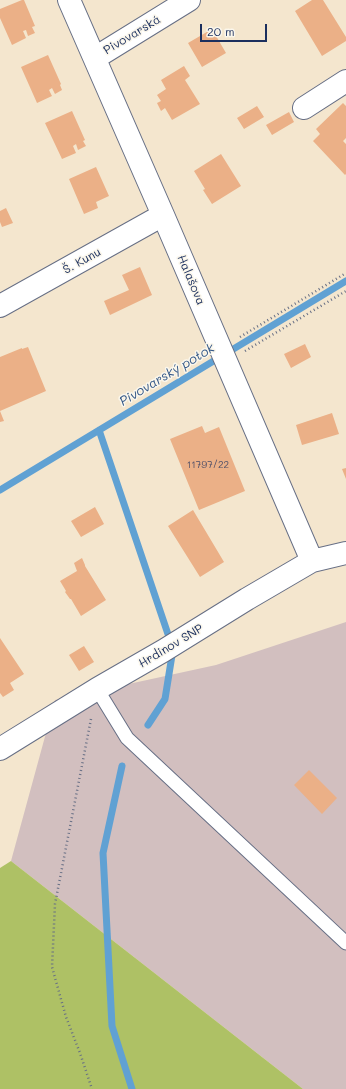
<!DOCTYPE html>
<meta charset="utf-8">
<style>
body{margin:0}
#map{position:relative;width:346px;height:1089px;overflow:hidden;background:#f4e6ce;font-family:Mali,sans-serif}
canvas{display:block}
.scale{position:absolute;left:200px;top:24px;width:67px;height:18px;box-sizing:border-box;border:2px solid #1b2f5e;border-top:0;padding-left:5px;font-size:12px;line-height:14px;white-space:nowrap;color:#1b2f5e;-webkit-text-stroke:3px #fbf7ec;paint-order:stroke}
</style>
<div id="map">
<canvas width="346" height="1089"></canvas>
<div class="scale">20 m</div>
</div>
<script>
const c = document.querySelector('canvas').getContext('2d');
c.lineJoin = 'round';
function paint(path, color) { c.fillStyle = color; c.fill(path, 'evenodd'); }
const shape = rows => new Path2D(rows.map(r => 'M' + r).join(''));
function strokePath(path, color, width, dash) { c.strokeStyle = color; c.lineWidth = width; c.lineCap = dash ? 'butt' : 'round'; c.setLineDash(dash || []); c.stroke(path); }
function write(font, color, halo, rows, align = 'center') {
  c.font = font + ' Mali,sans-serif'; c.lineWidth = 3; c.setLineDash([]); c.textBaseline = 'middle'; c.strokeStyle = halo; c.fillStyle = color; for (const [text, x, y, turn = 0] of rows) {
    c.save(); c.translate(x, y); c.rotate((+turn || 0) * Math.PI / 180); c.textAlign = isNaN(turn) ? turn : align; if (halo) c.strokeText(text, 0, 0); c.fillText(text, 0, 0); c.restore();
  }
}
const industrial = shape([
 [346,622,346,1089,303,1089,11,861,55,700,216,665]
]);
const green = shape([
 [11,861,303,1089,0,1089,0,868]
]);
const stream = shape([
 [99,430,173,649,165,699,148,725],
 [0,490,346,281],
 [122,766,103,853,112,1026,132,1089]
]);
const building = shape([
 [22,0,24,0,35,26,32,27,35,33,28,36,26,30,23,31,26,38,12,45,0,18,0,9],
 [312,0,323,0,346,37,346,41,322,56,295,11],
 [212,29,226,53,202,67,188,43],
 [48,55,61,84,60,85,62,90,55,94,52,88,49,90,52,96,37,103,21,67],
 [184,66,190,76,185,80,200,104,172,120,165,108,161,111,157,103,161,101,157,95,166,89,161,80],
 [343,103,346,106,346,138,343,141,346,144,346,174,345,175,313,141,320,134,316,129],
 [257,106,264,117,244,129,237,118],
 [72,111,85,140,83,141,86,146,78,150,76,144,73,146,76,153,62,159,45,123],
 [289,112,294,122,272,135,266,125],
 [221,154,241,186,212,204,203,190,205,189,194,171],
 [96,167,109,196,96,202,98,208,84,214,69,179],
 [6,208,13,223,2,227,0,222,0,211],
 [140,267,152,295,110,315,104,301,129,290,122,275],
 [305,344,311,357,291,368,284,354],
 [28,347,46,391,0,411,0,357,22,348,22,349],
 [0,411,4,421,0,422],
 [332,413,339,434,302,445,296,425],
 [202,426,205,433,219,427,245,491,199,510,170,439],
 [346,468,346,479,342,469],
 [95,507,104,524,81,537,71,521],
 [193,510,224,562,200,577,168,526],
 [82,558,85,565,85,566,106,600,81,616,71,599,70,599,65,592,66,591,60,581,77,571,74,563],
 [0,638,24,674,10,683,14,690,3,697,0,693],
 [84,646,94,662,79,671,69,655],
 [309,770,337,798,322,814,294,785]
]);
const path = shape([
 [240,337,346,273],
 [245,351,346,291],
 [91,719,55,904,52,967,66,1017,80,1053,92,1089]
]);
const lane = shape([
 [97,689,127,738,346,943]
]);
const street = shape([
 [69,0,163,215,312,561],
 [95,58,189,0],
 [304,108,346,81],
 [0,306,163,215],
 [0,749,97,689,163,651,247,599,312,561,346,553]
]);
const numberNames = [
 ["11797/22",208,465]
];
const streetNames = [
 ["Pivovarská",132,35,-31],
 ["Š. Kunu",82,261,-29],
 ["Halašova",191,280,67],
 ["Hrdinov SNP",171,646,-31]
];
const waterNames = [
 ["Pivovarský potok",167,375,-31]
];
paint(industrial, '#d2bfbf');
paint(green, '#aec165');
strokePath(stream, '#60a1d3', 7);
paint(building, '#ebb087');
strokePath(lane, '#676f85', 15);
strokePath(street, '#676f85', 24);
strokePath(path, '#676f85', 2.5, [1, 3]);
strokePath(lane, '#fff', 13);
strokePath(street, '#fff', 22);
write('10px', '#4f4f68', null, numberNames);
write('12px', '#1b2f5e', '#fbf7ec', streetNames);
write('italic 13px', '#335787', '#fbf7ec', waterNames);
</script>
